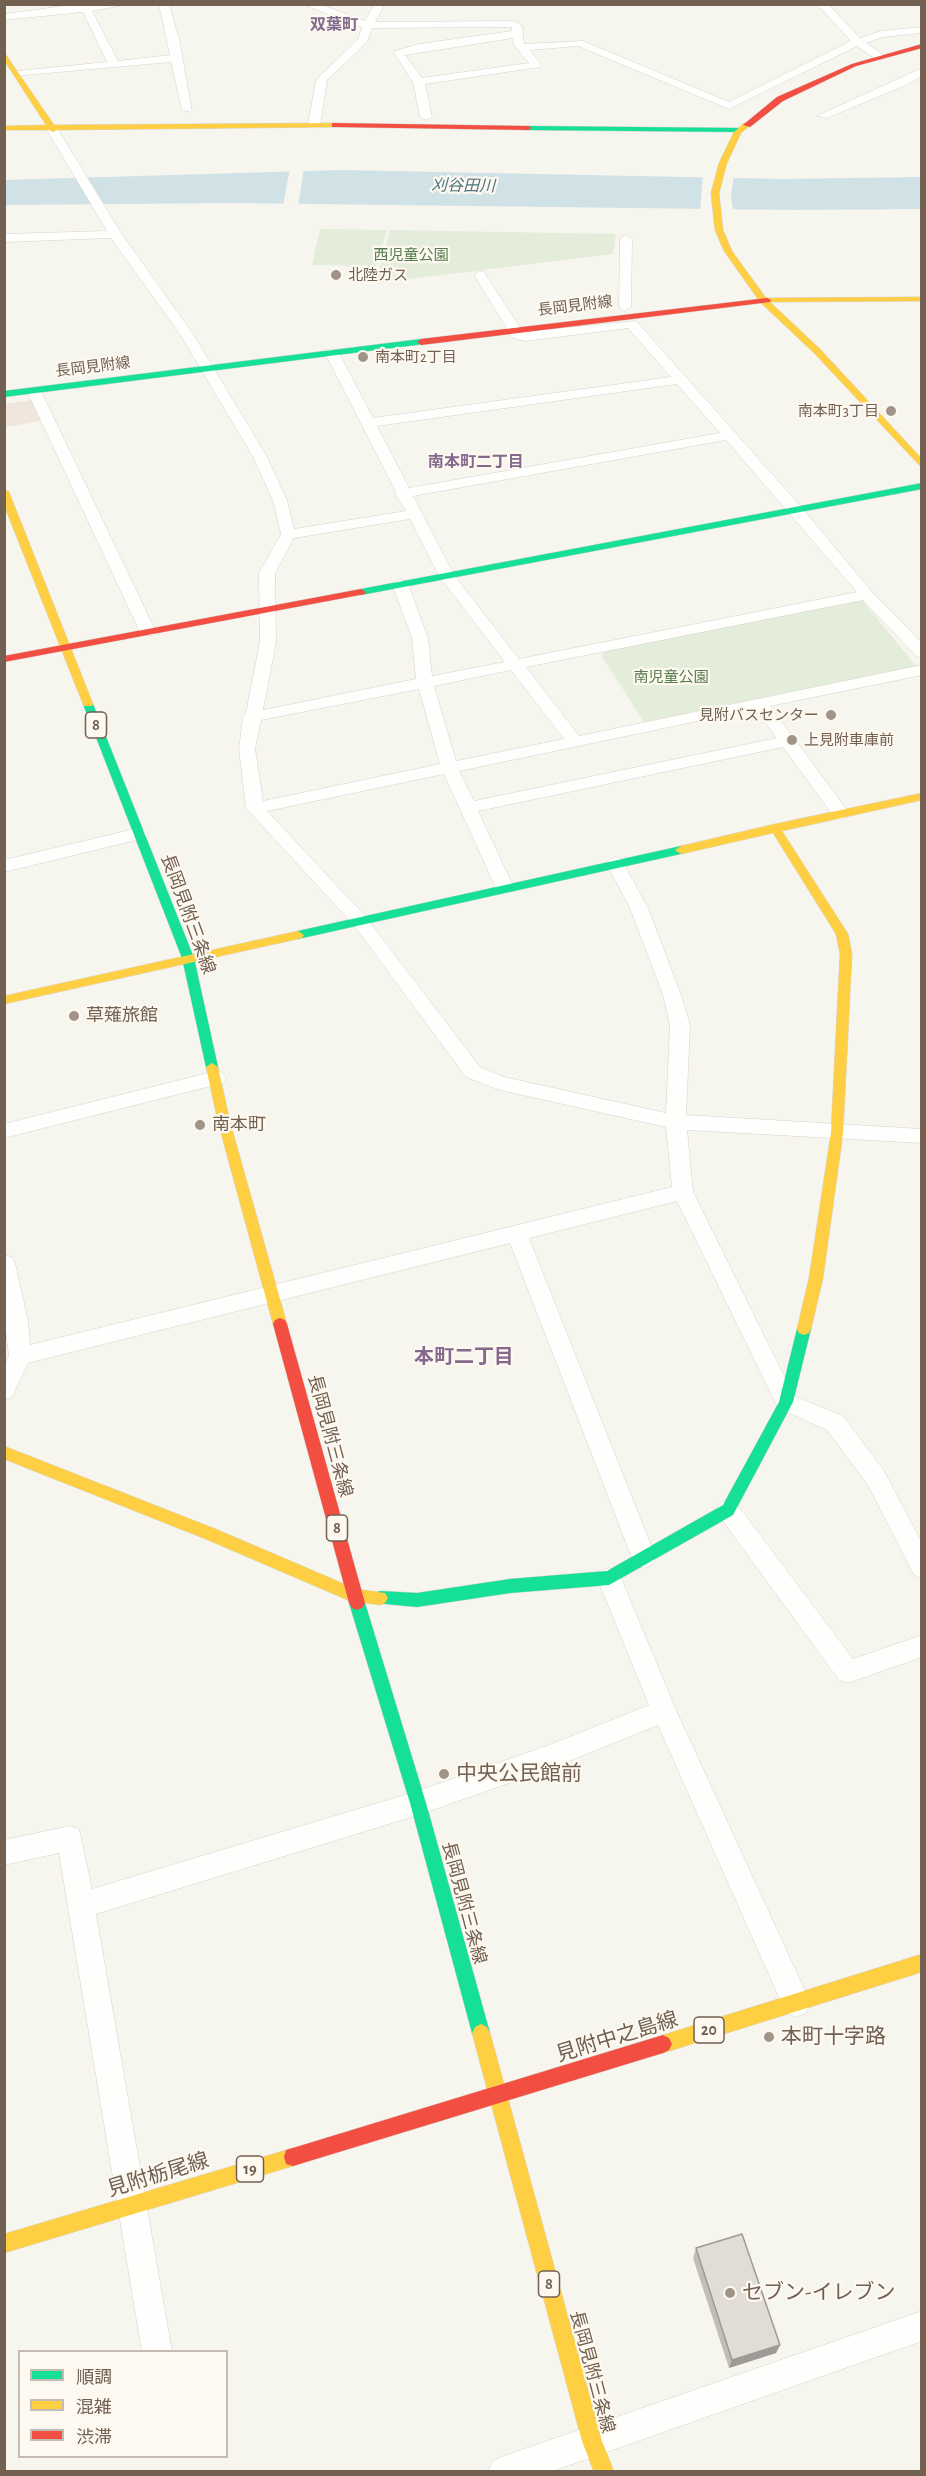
<!DOCTYPE html>
<meta charset="utf-8">
<style>
body{margin:0}
#map{position:relative;width:926px;height:2476px;overflow:hidden;background:#f6f5ee;font-family:"Alegreya Sans","Noto Sans JP",sans-serif}
canvas{display:block}
.frame{position:absolute;inset:0;border:6px solid #726051;pointer-events:none}
.legend{position:absolute;left:18px;top:2350px;width:210px;height:108px;box-sizing:border-box;background:#fdf9f1;border:2px solid #c5bcb1;margin:0;padding:8px 10px;list-style:none;font-size:18px;color:#726051}
.legend li{display:flex;align-items:center;gap:12px;height:30px}
.legend b{width:30px;border:2px solid #c5bcb1}
</style>
<div id="map">
<canvas width="926" height="2476"></canvas>
<div class="frame"></div>
<ul class="legend">
<li><b style="height:8px;background:#16e098"></b>順調</li>
<li><b style="height:8px;background:#ffcf43"></b>混雑</li>
<li><b style="height:8px;background:#f24e42"></b>渋滞</li>
</ul>
</div>
<script>
const c = document.querySelector('canvas').getContext('2d');
c.lineJoin = 'round';
function paint(path, color) { c.fillStyle = color; c.fill(path, 'evenodd'); }
const shape = rows => new Path2D(rows.map(r => 'M' + r).join(''));
function strokePath(path, color, width, dash) { c.strokeStyle = color; c.lineWidth = width; c.lineCap = dash ? 'butt' : 'round'; c.setLineDash(dash || []); c.stroke(path); }
function write(font, color, halo, rows, align = 'center') {
  c.font = font + ' "Alegreya Sans","Noto Sans JP",sans-serif'; c.lineWidth = 4.5; c.setLineDash([]); c.textBaseline = 'middle'; c.strokeStyle = halo; c.fillStyle = color; for (const [text, x, y, turn = 0] of rows) {
    c.save(); c.translate(x, y); c.rotate((+turn || 0) * Math.PI / 180); c.textAlign = isNaN(turn) ? turn : align; if (halo) c.strokeText(text, 0, 0); c.fillText(text, 0, 0); c.restore();
  }
}
const commercial = shape([
 [32,400,41,421,5,427,5,404]
]);
const green = shape([
 [320,229,387,230,376,266,312,265],
 [390,230,616,234,613,254,376,283],
 [862,600,916,666,644,722,601,655,608,650]
]);
const water = shape([
 [341,170,783,179,921,177,922,209,794,210,233,203,5,205,4,180]
]);
const pier = shape([
 [290,168,304,168,298,207,283,206],
 [703,175,734,175,731,195,733,212,700,212]
]);
const street = shape([
 [79,4,129,4,92,11,118,61,170,55,159,4,169,4,180,43,192,112,182,110,171,62,14,76,13,74,18,71,107,62,83,12,4,20,4,14,79,4],
 [302,4,319,4,365,21,375,4,385,4,375,22,514,21,522,26,524,44,583,41,729,102,851,41,817,4,828,4,860,38,881,31,922,27,922,33,883,37,866,43,884,55,884,59,876,59,857,46,729,109,578,46,530,50,541,65,540,67,425,84,432,117,426,120,420,117,413,82,394,53,395,51,419,44,512,31,512,27,372,28,367,42,327,80,320,125,314,128,308,125,316,80,358,39,362,27,302,4],
 [513,38,514,45,529,63,422,78,405,55,513,38],
 [922,68,922,76,906,85,827,118,817,116,922,68],
 [49,128,57,128,121,233,193,334,266,455,287,500,294,529,406,511,395,494,396,492,325,353,327,350,332,349,339,353,373,418,671,377,628,328,525,341,513,338,474,275,480,271,484,272,523,332,636,321,802,508,872,592,922,643,922,658,916,656,863,600,526,667,579,736,922,665,922,675,770,706,850,814,841,819,835,818,783,747,478,811,514,888,505,894,496,888,444,774,267,811,365,916,480,1067,504,1077,666,1113,670,1025,663,995,630,908,606,863,615,857,621,859,648,908,681,995,690,1025,686,1115,922,1129,922,1143,687,1130,693,1192,794,1396,843,1416,884,1471,922,1543,922,1578,914,1575,868,1485,827,1430,778,1408,677,1201,529,1238,656,1558,652,1565,644,1568,636,1565,632,1558,510,1243,28,1363,12,1397,4,1400,4,1366,9,1356,4,1314,4,1255,12,1257,15,1263,28,1321,30,1345,672,1187,666,1127,500,1090,466,1077,353,924,246,808,239,749,243,717,246,713,260,642,259,573,281,534,273,500,252,455,180,334,111,238,4,242,4,234,107,231,47,130,49,128],
 [677,384,720,433,409,488,377,426,677,384],
 [726,440,857,592,519,659,454,575,413,496,726,440],
 [410,519,439,576,505,662,432,676,428,638,408,584,400,579,392,584,412,638,416,679,263,710,276,642,275,573,294,538,410,519],
 [511,670,564,739,456,761,434,686,511,670],
 [419,689,440,764,263,801,255,749,261,720,419,689],
 [755,709,777,738,474,801,459,771,755,709],
 [626,235,632,239,631,307,625,311,619,307,620,239,626,235],
 [34,387,41,391,156,632,154,635,142,635,140,632,27,391,34,387],
 [139,828,145,830,148,834,145,838,4,872,4,860,139,828],
 [216,1071,223,1073,226,1078,223,1083,4,1138,4,1124,216,1071],
 [728,1500,736,1503,853,1659,922,1635,922,1657,848,1683,839,1680,720,1517,716,1510,720,1503,728,1500],
 [609,1568,617,1571,621,1578,676,1710,806,1993,810,2003,806,2013,796,2017,786,2013,658,1725,552,1768,418,1815,96,1914,172,2352,142,2352,59,1853,4,1865,4,1840,70,1826,79,1829,92,1889,418,1791,549,1745,649,1705,597,1578,601,1571,609,1568],
 [922,2311,922,2341,550,2472,488,2472,493,2461,504,2456,922,2311]
]);
const fast = shape([
 [528,126,740,128,744,130,740,132,525,130,524,128,528,126],
 [421,339,425,342,424,344,4,397,4,391,421,339],
 [922,483,922,489,361,595,356,592,361,589,922,483],
 [88,701,93,704,194,958,218,1067,216,1070,208,1070,206,1067,182,958,83,704,88,701],
 [681,846,685,847,685,853,298,939,292,935,298,931,681,846],
 [804,1323,809,1325,811,1329,793,1402,733,1515,609,1585,510,1593,417,1607,375,1603,372,1598,375,1593,380,1591,417,1593,510,1579,607,1571,723,1505,779,1402,797,1329,799,1325,804,1323],
 [357,1596,362,1598,365,1603,426,1803,490,2033,487,2039,481,2042,475,2039,472,2033,410,1803,349,1603,352,1598,357,1596]
]);
const slow = shape([
 [4,52,54,125,335,123,339,125,335,127,57,130,53,132,49,130,4,130,4,126,46,125,4,60,4,52],
 [744,123,751,125,741,133,727,163,719,193,723,230,732,251,766,298,922,297,922,301,770,302,820,349,922,459,922,468,814,353,760,302,724,251,715,230,711,193,719,163,734,132,744,123],
 [4,489,9,492,93,704,92,706,84,706,83,704,4,505,4,489],
 [922,793,922,800,782,831,848,934,852,954,843,1133,823,1278,811,1329,809,1333,804,1335,799,1333,797,1329,809,1278,831,1133,840,954,836,934,773,833,681,854,675,850,681,846,775,824,922,793],
 [298,931,304,935,302,938,4,1004,4,996,298,931],
 [212,1063,218,1067,230,1122,287,1324,285,1328,280,1330,275,1328,273,1324,218,1122,206,1067,212,1063],
 [4,1446,218,1530,356,1589,385,1593,388,1598,385,1603,380,1605,350,1601,208,1540,4,1459,4,1446],
 [922,1954,922,1972,663,2053,657,2050,654,2044,657,2038,663,2035,922,1954],
 [481,2024,487,2027,490,2033,602,2441,614,2472,594,2472,582,2441,472,2033,475,2027,481,2024],
 [293,2148,300,2150,302,2157,300,2164,293,2166,4,2253,4,2234,293,2148]
]);
const jam = shape([
 [922,44,922,48,856,66,783,101,750,127,743,125,777,97,852,64,922,44],
 [332,123,528,126,532,128,528,130,335,127,332,127,332,123],
 [767,298,771,300,770,302,421,345,417,342,421,339,767,298],
 [361,589,366,592,365,594,4,662,4,656,361,589],
 [280,1318,285,1320,287,1324,365,1603,362,1608,357,1610,352,1608,349,1603,273,1324,275,1320,280,1318],
 [663,2035,669,2038,672,2044,669,2050,663,2053,293,2166,286,2164,284,2157,286,2150,293,2148,663,2035]
]);
const wall = shape([
 [696,2248,780,2345,776,2353,729,2368,693,2258]
]);
const shadedWall = shape([
 [780,2345,776,2353,729,2368,732,2360]
]);
const building = shape([
 [742,2234,780,2345,732,2360,696,2248,742,2234]
]);
const markers = [
 [336,275,6,"#a09488"],
 [363,357,6,"#a09488"],
 [891,411,6,"#a09488"],
 [831,715,6,"#a09488"],
 [792,740,6,"#a09488"],
 [74,1016,6,"#a09488"],
 [200,1125,6,"#a09488"],
 [444,1774,6,"#a09488"],
 [769,2037,6,"#a09488"],
 [730,2293,6,"#a09488"]
];
const farParknames = [
 ["西児童公園",411,255],
 ["南児童公園",671,677]
];
const farPoinames = [
 ["北陸ガス",348,275],
 ["南本町2丁目",375,357],
 ["南本町3丁目",879,411,"right"],
 ["見附バスセンター",819,715,"right"],
 ["上見附車庫前",804,740]
];
const farStreetnames = [
 ["長岡見附線",575,306,-7],
 ["長岡見附線",93,367,-7]
];
const farNeighbourhoodnames = [
 ["双葉町",334,25],
 ["南本町二丁目",476,462]
];
const farWaternames = [
 ["刈谷田川",463,186,1]
];
const shields = [
 [96,725,21],
 [337,1528,21],
 [709,2030,30],
 [250,2169,27],
 [549,2284,21]
];
const shieldNames = [
 ["8",96,725],
 ["8",337,1528],
 ["20",709,2030],
 ["19",250,2169],
 ["8",549,2284]
];
const streetNames = [
 ["長岡見附三条線",188,914,70],
 ["長岡見附三条線",330,1436,75],
 ["長岡見附三条線",464,1903,75],
 ["長岡見附三条線",592,2372,75]
];
const poiNames = [
 ["草薙旅館",86,1016],
 ["南本町",212,1125]
];
const neighbourhoodNames = [
 ["本町二丁目",464,1357]
];
const nearPoinames = [
 ["中央公民館前",456,1774],
 ["本町十字路",781,2037],
 ["セブン-イレブン",742,2293]
];
const nearStreetnames = [
 ["見附中之島線",617,2037,-17],
 ["見附栃尾線",158,2175,-17]
];
paint(commercial, '#f0e6dd');
paint(green, '#e3edda');
paint(water, '#d1e2e6');
paint(pier, '#f6f5ee');
strokePath(street, '#d6d2cc', 1);
strokePath(fast, '#d6d2cc', 1);
strokePath(slow, '#d6d2cc', 1);
strokePath(jam, '#d6d2cc', 1);
paint(street, '#fefefc');
paint(fast, '#16e098');
paint(slow, '#ffcf43');
paint(jam, '#f24e42');
paint(wall, '#c2bdb8');
paint(shadedWall, '#9e9a96');
paint(building, '#e2dcd6');
strokePath(building, '#9e9a96', 1.5);
for (const [x, y, r, color] of markers) { const dot = new Path2D(); dot.arc(x, y, r, 0, 2 * Math.PI); c.fillStyle = color; c.fill(dot); strokePath(dot, '#fdf9f1', 2); }
write('15px', '#577c4d', '#fdf9f1', farParknames);
write('15px', '#726051', '#fdf9f1', farPoinames, 'left');
write('15px', '#726051', '#fdf9f1', farStreetnames);
write('bold 16px', '#85698d', '#fdf9f1', farNeighbourhoodnames);
write('italic 16px', '#4d7582', '#fdf9f1', farWaternames);
for (const [x, y, w] of shields) { const box = new Path2D(); box.roundRect(x - w / 2, y - 13, w, 26, 4.5); c.fillStyle = '#fdf9f1'; c.fill(box); strokePath(box, '#726051', 1.5); }
write('bold 16px', '#726051', null, shieldNames);
write('18px', '#726051', '#fdf9f1', streetNames);
write('18px', '#726051', '#fdf9f1', poiNames, 'left');
write('bold 20px', '#85698d', '#fdf9f1', neighbourhoodNames);
write('21px', '#726051', '#fdf9f1', nearPoinames, 'left');
write('21px', '#726051', '#fdf9f1', nearStreetnames);
</script>
